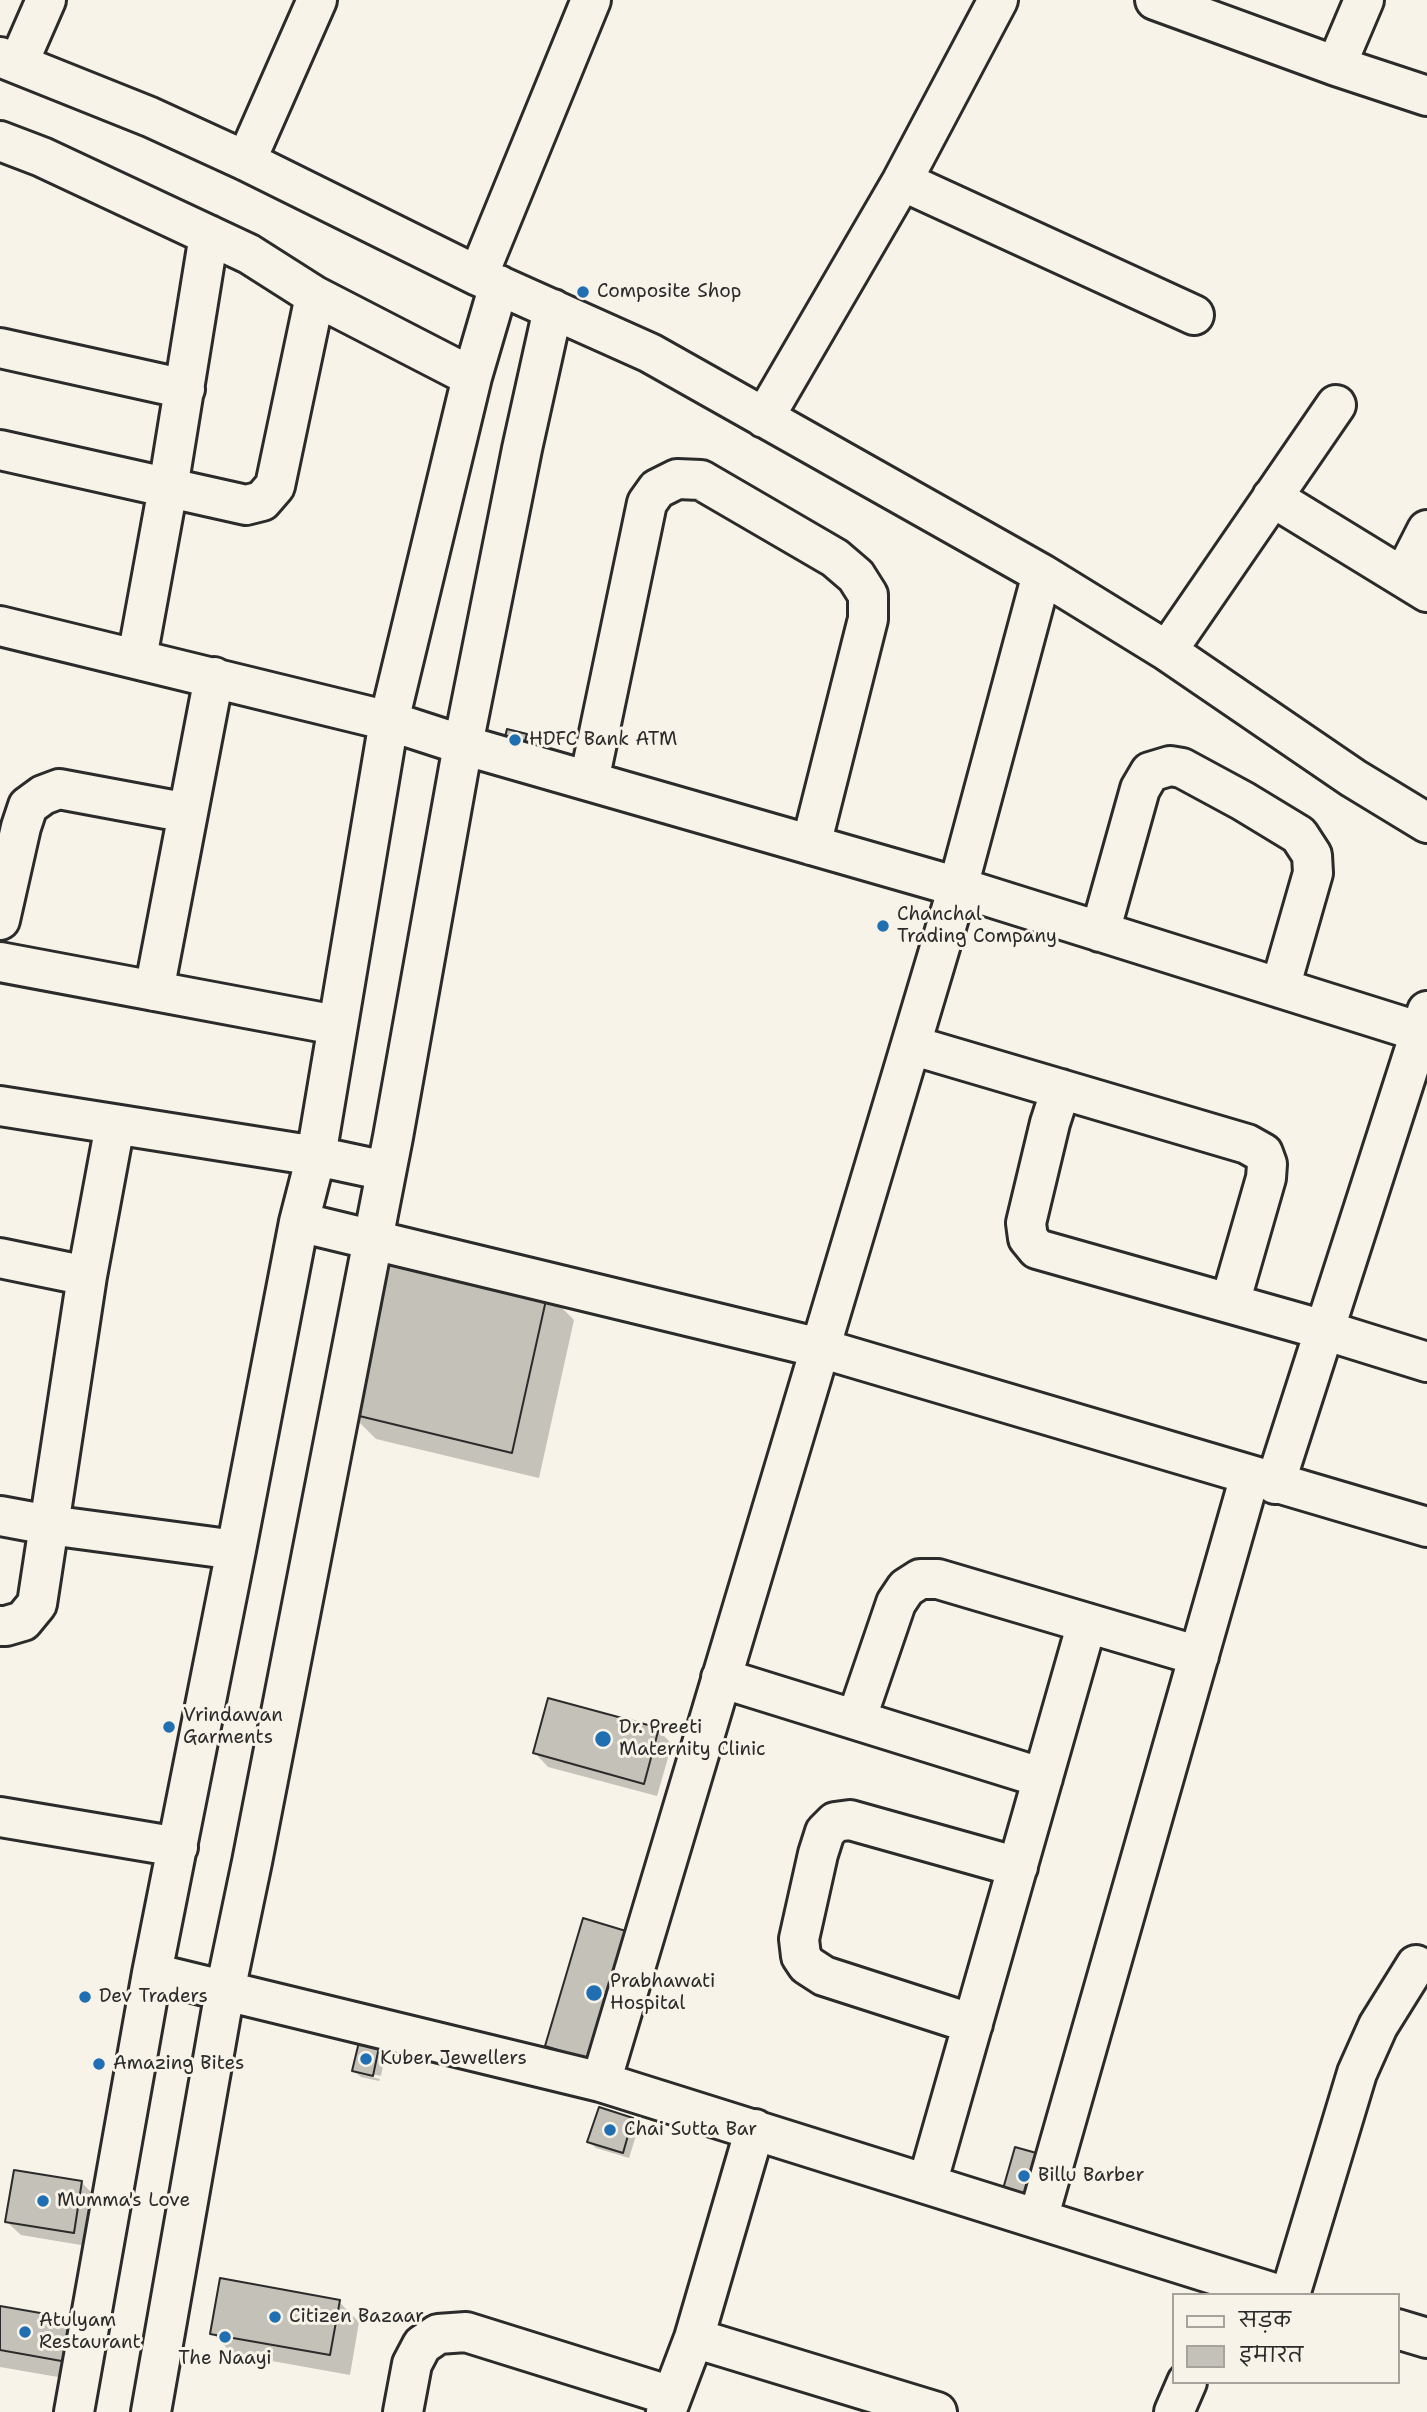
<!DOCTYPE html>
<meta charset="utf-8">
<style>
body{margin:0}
#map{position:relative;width:1427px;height:2412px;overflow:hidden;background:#f7f3e8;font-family:"Shantell Sans","Playpen Sans Deva",sans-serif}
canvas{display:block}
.legend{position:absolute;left:1172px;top:2293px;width:228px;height:91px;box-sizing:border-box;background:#f7f3e8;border:2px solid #a5a39c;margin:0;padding:9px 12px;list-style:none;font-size:21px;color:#2b2b2b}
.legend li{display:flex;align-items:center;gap:14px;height:35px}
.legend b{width:35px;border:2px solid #a5a39c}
</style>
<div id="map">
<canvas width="1427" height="2412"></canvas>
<ul class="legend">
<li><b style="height:9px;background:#f7f3e8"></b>सड़क</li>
<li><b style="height:19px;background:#c4c1b9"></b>इमारत</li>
</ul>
</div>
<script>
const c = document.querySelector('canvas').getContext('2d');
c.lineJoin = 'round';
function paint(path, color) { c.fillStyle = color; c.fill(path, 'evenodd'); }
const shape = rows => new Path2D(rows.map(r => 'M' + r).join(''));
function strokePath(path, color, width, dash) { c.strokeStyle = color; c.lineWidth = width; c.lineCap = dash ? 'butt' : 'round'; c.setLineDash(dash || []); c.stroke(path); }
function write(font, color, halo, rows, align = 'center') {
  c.font = font + ' "Shantell Sans",sans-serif'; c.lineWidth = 6; c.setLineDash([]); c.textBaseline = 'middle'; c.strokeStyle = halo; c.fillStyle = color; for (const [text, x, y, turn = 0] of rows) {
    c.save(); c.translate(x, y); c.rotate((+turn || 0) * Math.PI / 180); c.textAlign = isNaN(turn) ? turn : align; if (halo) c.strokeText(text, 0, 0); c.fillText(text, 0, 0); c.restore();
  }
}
const shadow = shape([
 [526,736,553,763,505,745],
 [547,1293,574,1320,539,1478,376,1439,349,1412],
 [658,1730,672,1744,657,1796,548,1767,535,1753],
 [638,1936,659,1957,621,2082,568,2066,547,2046],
 [379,2049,385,2055,381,2076,359,2071,359,2074,380,2079,379,2081,361,2077,354,2071],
 [632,2119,639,2126,629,2158,596,2148,589,2142],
 [81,2182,95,2196,87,2246,21,2235,7,2222],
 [339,2302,359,2322,350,2375,233,2354,212,2333],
 [0,2308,74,2321,87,2382,0,2367]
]);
const building = shape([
 [507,729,527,734,522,750,503,745,507,729],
 [379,1251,548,1291,512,1453,347,1413,379,1251],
 [548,1698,659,1728,644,1784,533,1753,548,1698],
 [583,1918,639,1935,600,2063,545,2046,583,1918],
 [359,2042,379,2047,373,2076,352,2071,359,2042],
 [599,2107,633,2118,623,2153,587,2142,599,2107],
 [1015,2147,1047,2156,1033,2205,1001,2196,1015,2147],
 [14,2170,82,2181,74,2233,5,2222,14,2170],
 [220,2278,340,2300,330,2355,210,2334,220,2278],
 [0,2306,75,2319,67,2362,0,2350,0,2306]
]);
const minor = shape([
 [1155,0,1336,66,1427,96],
 [0,57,150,117,246,161,478,276,650,353,1042,574,1167,651,1353,778,1427,823],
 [18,64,46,0],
 [1336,66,1364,0],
 [0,141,42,157,249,254,315,296,472,377],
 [246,161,317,0],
 [902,181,1194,315],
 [478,276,591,0],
 [0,348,185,389],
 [764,418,902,181,998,0],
 [0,450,246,505,262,501,275,486,315,296],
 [1272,497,1427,592],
 [1403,577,1427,530],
 [0,626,389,721,463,745,958,887,1427,1034],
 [1167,651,1336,405],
 [137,658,168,488,209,235],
 [589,781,647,503,657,489,677,479,701,480,835,558,856,576,868,595,868,619,811,845],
 [0,920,21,827,28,806,43,795,59,789,188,813],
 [1100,932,1140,789,1150,772,1170,766,1182,768,1243,801,1299,835,1312,855,1313,873,1280,988],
 [0,962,336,1025],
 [154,991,214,677],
 [911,1045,1247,1144,1263,1153,1267,1164,1266,1178,1230,1303],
 [1061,1089,1050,1123,1026,1223,1028,1238,1037,1249,1324,1330,1427,1362],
 [0,1106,316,1156,386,1171],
 [299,1222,820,1348,1427,1527],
 [0,1258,87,1276],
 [1275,1484,1427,1011],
 [0,1516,49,1525,236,1550],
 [0,1626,6,1626,23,1621,37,1604,87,1276,115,1125],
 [721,1678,1043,1778],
 [856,1720,896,1603,906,1588,920,1579,938,1579,1199,1656],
 [0,1817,178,1847],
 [152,1973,601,2082,1280,2295],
 [973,2024,824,1976,807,1965,801,1956,799,1939,818,1854,825,1832,835,1822,850,1820,1018,1867],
 [601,2082,958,887,1042,574],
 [927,2184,1087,1623],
 [1038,2219,1250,1476],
 [1290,2295,1357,2073,1378,2026,1416,1965],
 [1397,2329,1427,2338],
 [694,2338,937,2412],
 [74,2412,152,1973,236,1550,299,1222,316,1156,389,721,472,377,499,285],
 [151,2412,225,1991,252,1862,393,1137,463,745,522,449,553,309],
 [403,2412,412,2364,422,2345,438,2334,466,2332,671,2396],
 [666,2412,694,2338,755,2129],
 [1174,2412,1187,2382]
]);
const markers = [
 [583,292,7,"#1f6fb2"],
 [515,740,7,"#1f6fb2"],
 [883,926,7,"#1f6fb2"],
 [169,1727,7,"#1f6fb2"],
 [603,1739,9,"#1f6fb2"],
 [594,1993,9,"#1f6fb2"],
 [85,1997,7,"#1f6fb2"],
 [366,2059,7,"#1f6fb2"],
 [99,2064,7,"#1f6fb2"],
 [610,2130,7,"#1f6fb2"],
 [1024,2176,7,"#1f6fb2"],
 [43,2201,7,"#1f6fb2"],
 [275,2317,7,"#1f6fb2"],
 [25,2332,7,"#1f6fb2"],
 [225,2337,7,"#1f6fb2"]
];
const poiNames = [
 ["Composite Shop",597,292],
 ["HDFC Bank ATM",529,740],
 ["Chanchal",897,915],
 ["Trading Company",897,937],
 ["Vrindawan",183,1716],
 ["Garments",183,1738],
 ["Dr. Preeti",619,1728],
 ["Maternity Clinic",619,1750],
 ["Prabhawati",610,1982],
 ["Hospital",610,2004],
 ["Dev Traders",99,1997],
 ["Kuber Jewellers",380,2059],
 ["Amazing Bites",113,2064],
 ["Chai Sutta Bar",624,2130],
 ["Billu Barber",1038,2176],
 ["Mumma's Love",57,2201],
 ["Citizen Bazaar",289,2317],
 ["Atulyam",39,2321],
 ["Restaurant",39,2343],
 ["The Naayi",225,2359,"center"]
];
paint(shadow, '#0003');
paint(building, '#c4c1b9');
strokePath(building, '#2b2b2b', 2);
strokePath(minor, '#2b2b2b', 44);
strokePath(minor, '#f7f3e8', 38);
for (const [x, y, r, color] of markers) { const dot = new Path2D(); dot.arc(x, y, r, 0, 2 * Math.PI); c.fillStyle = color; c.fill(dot); strokePath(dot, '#f7f3e8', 2.5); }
write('19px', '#2b2b2b', '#f7f3e8', poiNames, 'left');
</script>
